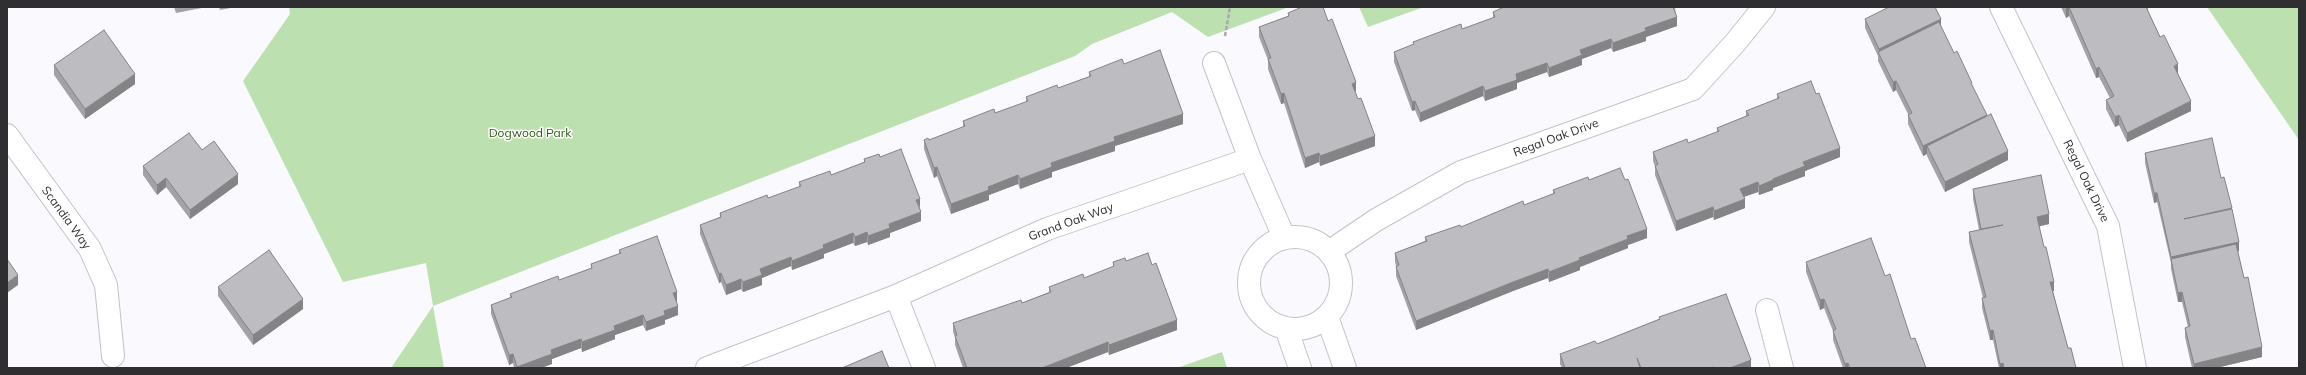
<!DOCTYPE html>
<style>
body{margin:0}
#map{position:relative;width:2306px;height:375px;overflow:hidden;background:#faf9fe;font-family:Mulish,sans-serif}
canvas{display:block}
.frame{position:absolute;inset:0;border:8px solid #2f2e30;pointer-events:none}
</style>
<div id="map">
<canvas width="2306" height="375"></canvas>
<div class="frame"></div>
</div>
<script>
const c = document.querySelector('canvas').getContext('2d');
c.lineJoin = 'round';
function paint(path, color) { c.fillStyle = color; c.fill(path, 'evenodd'); }
const shape = rows => new Path2D(rows.map(r => 'M' + r).join(''));
function strokePath(path, color, width, dash) { c.strokeStyle = color; c.lineWidth = width; c.lineCap = dash ? 'butt' : 'round'; c.setLineDash(dash || []); c.stroke(path); }
function write(font, color, halo, rows, align = 'center') {
  c.font = font + ' Mulish,sans-serif'; c.lineWidth = 3; c.setLineDash([]); c.textBaseline = 'middle'; c.strokeStyle = halo; c.fillStyle = color; for (const [text, x, y, turn = 0] of rows) {
    c.save(); c.translate(x, y); c.rotate((+turn || 0) * Math.PI / 180); c.textAlign = isNaN(turn) ? turn : align; if (halo) c.strokeText(text, 0, 0); c.fillText(text, 0, 0); c.restore();
  }
}
const green = shape([
 [289,7,1289,7,1208,37,1172,12,1092,44,1075,56,433,306,444,368,391,368,433,306,426,263,343,282,243,81,290,14],
 [1359,7,1424,7,1368,27],
 [2207,7,2299,7,2299,140],
 [1222,352,1227,368,1177,368]
]);
const path = shape([
 [1225,36,1230,7]
]);
const street = shape([
 [2001,7,2108,226,2135,368],
 [1214,63,1250,159,1284,237],
 [7,135,90,249,106,285,113,356],
 '1249 283a46 46 0 1 1 92 0a46 46 0 1 1-92 0Z',
 [1330,251,1376,220,1461,172,1693,89,1735,43,1764,7],
 [896,296,924,368],
 [1767,310,1782,368],
 [1327,317,1345,368],
 [1286,328,1300,368],
 [707,368,896,296,1047,229,1250,159]
]);
const wall = shape([
 [174,7,207,7,176,13],
 [219,7,236,7,220,10],
 [1675,7,1677,26,1646,37,1646,41,1613,52,1611,48,1582,59,1582,65,1549,77,1547,72,1517,83,1517,89,1485,101,1483,96,1420,122,1415,110,1412,111,1394,62,1394,52,1413,45,1413,42,1462,29,1493,18,1493,12],
 [2061,7,2148,7,2148,11,2178,74,2191,111,2127,142,2119,125,2115,127,2106,109,2106,100,2110,98,2099,77,2096,78,2069,16,2066,18],
 [1288,13,1328,21,1356,91,1355,92,1375,146,1320,166,1319,162,1305,168,1284,103,1281,104,1268,69,1268,60,1259,37,1259,27,1288,16],
 [1865,19,1941,28,1954,53,1972,87,2008,160,1945,192,1927,156,1927,154,1923,156,1908,124,1908,114,1896,90,1893,92,1878,61,1878,56,1865,28],
 [1124,64,1183,124,1115,146,1115,151,1052,172,1052,177,1020,189,1018,184,989,195,989,200,951,214,937,176,934,178,924,149,924,140,929,140,963,127,963,121,995,113,1026,102,1026,97,1058,88,1089,77,1089,72],
 [54,65,135,84,85,119,54,75],
 [1777,94,1840,157,1805,171,1805,176,1773,188,1773,190,1759,195,1758,192,1744,197,1745,208,1714,220,1713,217,1676,231,1655,175,1655,166,1653,161,1653,152,1688,143,1717,132,1717,128,1746,116,1746,111,1777,99],
 [202,150,238,184,190,219,166,187,157,195,143,175,143,166],
 [2145,153,2221,178,2232,209,2239,251,2238,252,2262,357,2216,368,2192,368,2185,337,2185,328,2188,327,2182,302,2178,302,2171,269,2171,263,2157,202,2154,203,2145,163],
 [880,157,920,208,921,221,890,233,890,237,868,245,867,242,855,246,853,243,824,254,824,258,792,270,791,266,762,278,762,285,743,292,741,289,726,295,721,282,719,283,700,234,700,225,720,217,720,213,768,198,799,187,799,182,831,175,864,162,864,159],
 [1589,180,1647,238,1628,245,1628,248,1580,267,1580,270,1549,282,1548,278,1513,291,1416,330,1396,276,1396,266,1395,262,1395,253,1425,241,1425,237,1461,227,1524,205,1553,194,1553,190],
 [1973,189,2049,224,2039,226,2054,291,2053,291,2059,315,2068,348,2076,368,1999,368,1993,340,1990,340,1982,308,1982,298,1983,298,1969,242,1969,232,1979,230,1973,199],
 [619,250,677,301,676,302,678,315,665,320,665,324,646,331,643,325,615,335,615,339,582,352,581,348,552,359,552,364,541,368,514,368,513,363,509,365,491,314,491,305,510,298,510,294,559,280,591,268,591,264,619,254],
 [1126,261,1177,330,1109,355,1108,352,1066,368,963,368,955,345,955,337,953,332,953,323,1022,303,1049,292,1049,287,1084,278,1113,267,1113,262],
 [1806,262,1885,276,1911,339,1926,368,1843,368,1833,340,1833,331,1824,308,1820,310,1806,272],
 [218,287,303,309,253,345,218,296],
 [1659,317,1751,368,1562,368,1560,364,1560,354,1597,344,1659,319]
]);
const shadedWall = shape([
 [2067,7,2069,7,2069,16,2066,18,2066,8],
 [1677,17,1677,26,1646,37,1646,41,1613,52,1613,43,1645,28],
 [1941,19,1941,29,1879,54,1879,49],
 [1611,39,1611,48,1582,59,1582,65,1549,77,1549,68,1580,50],
 [1547,63,1547,72,1517,83,1517,89,1485,101,1485,91,1516,74],
 [2178,64,2178,74,2174,76,2174,66],
 [2099,67,2099,77,2096,78,2096,69],
 [135,74,135,84,85,119,85,109],
 [1896,81,1896,90,1893,92,1893,82],
 [1356,82,1356,91,1352,93,1352,84],
 [1483,86,1483,96,1420,122,1420,113],
 [1284,93,1284,103,1281,104,1281,94],
 [1415,101,1415,110,1412,111,1412,102],
 [2191,101,2191,111,2127,142,2127,133],
 [1183,114,1183,124,1115,146,1115,151,1052,172,1052,177,1020,189,1020,179,1051,163,1114,137],
 [1987,115,1987,125,1927,146,1927,154,1923,156,1923,146],
 [2119,115,2119,125,2115,127,2115,117],
 [1375,136,1375,146,1320,166,1320,156],
 [1840,148,1840,157,1805,171,1805,176,1773,188,1773,190,1759,195,1759,186,1803,162],
 [2008,151,2008,160,1945,192,1945,182],
 [1319,153,1319,162,1305,168,1305,158],
 [937,167,937,176,934,178,934,168],
 [238,174,238,184,190,219,190,210],
 [1018,175,1018,184,989,195,989,200,951,214,951,204,988,187],
 [166,178,166,187,157,195,157,185],
 [1758,182,1758,192,1740,198,1740,189],
 [2154,193,2157,193,2157,202,2154,203],
 [920,199,920,208,916,200],
 [1745,199,1745,208,1714,220,1714,211],
 [1713,207,1713,217,1676,231,1676,221],
 [921,212,921,221,890,233,890,237,868,245,868,236,889,224],
 [2049,214,2049,224,2037,227,2037,217],
 [1647,229,1647,238,1628,245,1628,248,1580,267,1580,270,1549,282,1549,272,1579,258,1627,236],
 [867,232,867,242,855,246,855,237],
 [853,233,853,243,824,254,824,258,792,270,792,261,823,245],
 [2239,242,2239,251,2172,267,2171,257],
 [791,257,791,266,762,278,762,285,743,292,743,282,760,269],
 [1548,269,1548,278,1513,291,1416,330,1416,321,1513,282],
 [721,273,721,282,719,283,719,274],
 [18,275,18,285,7,293,7,283],
 [741,279,741,289,726,295,726,285],
 [2050,282,2054,282,2054,291,2050,292],
 [677,292,677,301,673,302,673,293],
 [2182,292,2182,302,2178,302,2178,293],
 [303,299,303,309,253,345,253,335],
 [1824,299,1824,308,1820,310,1820,300],
 [678,306,678,315,665,320,665,324,646,331,646,322,664,311],
 [643,315,643,325,615,335,615,339,582,352,582,342,614,326],
 [1177,320,1177,330,1109,355,1109,345],
 [1993,330,1993,340,1990,340,1990,331],
 [581,339,581,348,552,359,552,364,541,368,517,368,517,367,551,350],
 [1108,342,1108,352,1066,368,1042,368],
 [2262,347,2262,357,2216,368,2194,368,2194,364],
 [513,354,513,363,509,365,509,355],
 [1751,360,1751,368,1730,368],
 [1848,363,1848,368,1845,368,1845,364],
 [2003,363,2003,368,2000,368,2000,364]
]);
const building = shape([
 [1302,7,1323,7,1328,21,1332,19,1356,82,1352,84,1358,99,1361,98,1375,136,1320,156,1319,153,1305,158,1284,93,1281,94,1268,59,1271,58,1259,27,1289,16,1288,13,1302,7],
 [1504,7,1673,7,1677,17,1645,28,1646,31,1613,43,1611,39,1580,50,1582,55,1549,68,1547,63,1516,74,1517,80,1485,91,1483,86,1420,113,1415,101,1412,102,1394,52,1414,44,1413,42,1461,24,1462,29,1495,17,1493,12,1504,7],
 [1889,7,1935,7,1941,19,1879,49,1865,19,1889,7],
 [2069,7,2146,7,2160,37,2164,35,2178,64,2174,66,2191,101,2127,133,2119,115,2115,117,2106,100,2114,96,2099,67,2096,69,2069,7],
 [1939,22,1954,53,1957,51,1972,83,1971,83,1987,115,1923,146,1908,115,1912,113,1896,81,1893,82,1878,52,1939,22],
 [104,30,135,74,85,109,54,65,104,30],
 [1160,50,1183,114,1114,137,1115,141,1051,163,1052,167,1020,179,1018,175,988,187,989,190,951,204,937,167,934,168,924,140,928,138,929,140,965,126,963,121,994,109,995,113,1028,101,1026,97,1057,85,1058,88,1091,76,1089,72,1122,59,1124,64,1160,50],
 [1811,81,1816,94,1819,93,1840,148,1803,162,1805,166,1773,179,1773,180,1759,186,1758,182,1740,189,1745,199,1714,211,1713,207,1676,221,1655,166,1658,164,1653,152,1687,139,1688,143,1719,131,1717,128,1749,115,1746,111,1779,98,1777,94,1811,81],
 [1991,114,2008,151,1945,182,1927,146,1991,114],
 [189,133,202,150,214,141,238,174,190,210,166,178,157,185,143,166,189,133],
 [2212,138,2221,178,2224,177,2232,208,2184,219,2232,209,2239,242,2171,257,2157,193,2154,193,2145,153,2212,138],
 [901,149,920,199,916,200,921,212,889,224,890,228,868,236,867,232,855,237,853,233,823,245,824,248,792,261,791,257,760,269,762,275,743,282,741,279,726,285,721,273,719,274,700,225,721,217,720,213,767,195,768,198,801,186,799,182,830,171,831,175,865,162,864,159,879,154,880,157,901,149],
 [1620,168,1625,180,1628,179,1647,229,1627,236,1628,239,1579,258,1580,260,1549,272,1548,269,1513,282,1416,321,1396,267,1399,265,1395,253,1427,241,1425,237,1460,225,1461,227,1523,201,1524,205,1555,193,1553,190,1588,177,1589,180,1620,168],
 [2041,175,2049,214,2037,217,2044,247,2046,247,2054,282,2050,282,2068,348,2071,348,2076,368,2004,368,2003,363,2000,364,1993,330,1990,331,1982,298,1986,297,1969,232,2003,225,1981,229,1973,189,2041,175],
 [657,236,677,292,673,293,678,306,664,311,665,315,646,322,643,315,614,326,615,330,582,342,581,339,551,350,552,354,517,367,513,354,509,355,491,305,512,297,510,294,558,276,559,280,592,268,591,264,621,253,619,250,657,236],
 [1871,238,1885,276,1890,274,1911,339,1915,338,1926,368,1850,368,1848,363,1845,364,1833,331,1836,329,1824,299,1820,300,1806,262,1871,238],
 [2236,244,2244,278,2248,277,2262,347,2194,364,2185,328,2190,326,2182,292,2178,293,2171,259,2236,244],
 [269,250,303,299,253,335,218,287,269,250],
 [1148,253,1152,265,1156,263,1177,320,1109,345,1108,342,1042,368,967,368,955,336,957,335,953,323,1021,300,1022,303,1051,292,1049,287,1083,274,1084,278,1114,266,1113,262,1125,258,1126,261,1148,253],
 [7,259,18,275,7,283,7,259],
 [1726,294,1751,360,1730,368,1714,368,1714,367,1710,368,1641,368,1637,358,1640,368,1565,368,1560,354,1595,341,1597,344,1660,319,1659,317,1726,294],
 [882,351,889,368,842,368,882,351]
]);
const parkNames = [
 ["Dogwood Park",530,133]
];
const streetNames = [
 ["Regal Oak Drive",1556,138,-20],
 ["Regal Oak Drive",2086,181,64],
 ["Scandia Way",66,218,54],
 ["Grand Oak Way",1071,222,-20]
];
paint(green, '#bde0b0');
strokePath(street, '#c4c2c8', 24);
strokePath(path, '#aaa9ad', 2.5, [4, 2]);
strokePath(street, '#fff', 22);
paint(wall, '#a3a2a6');
paint(shadedWall, '#848487');
paint(building, '#bdbcc1');
strokePath(building, '#848487', 1);
write('12px', '#2b5c0f', '#fff', parkNames);
write('12px', '#2f2e30', '#fff', streetNames);
</script>
